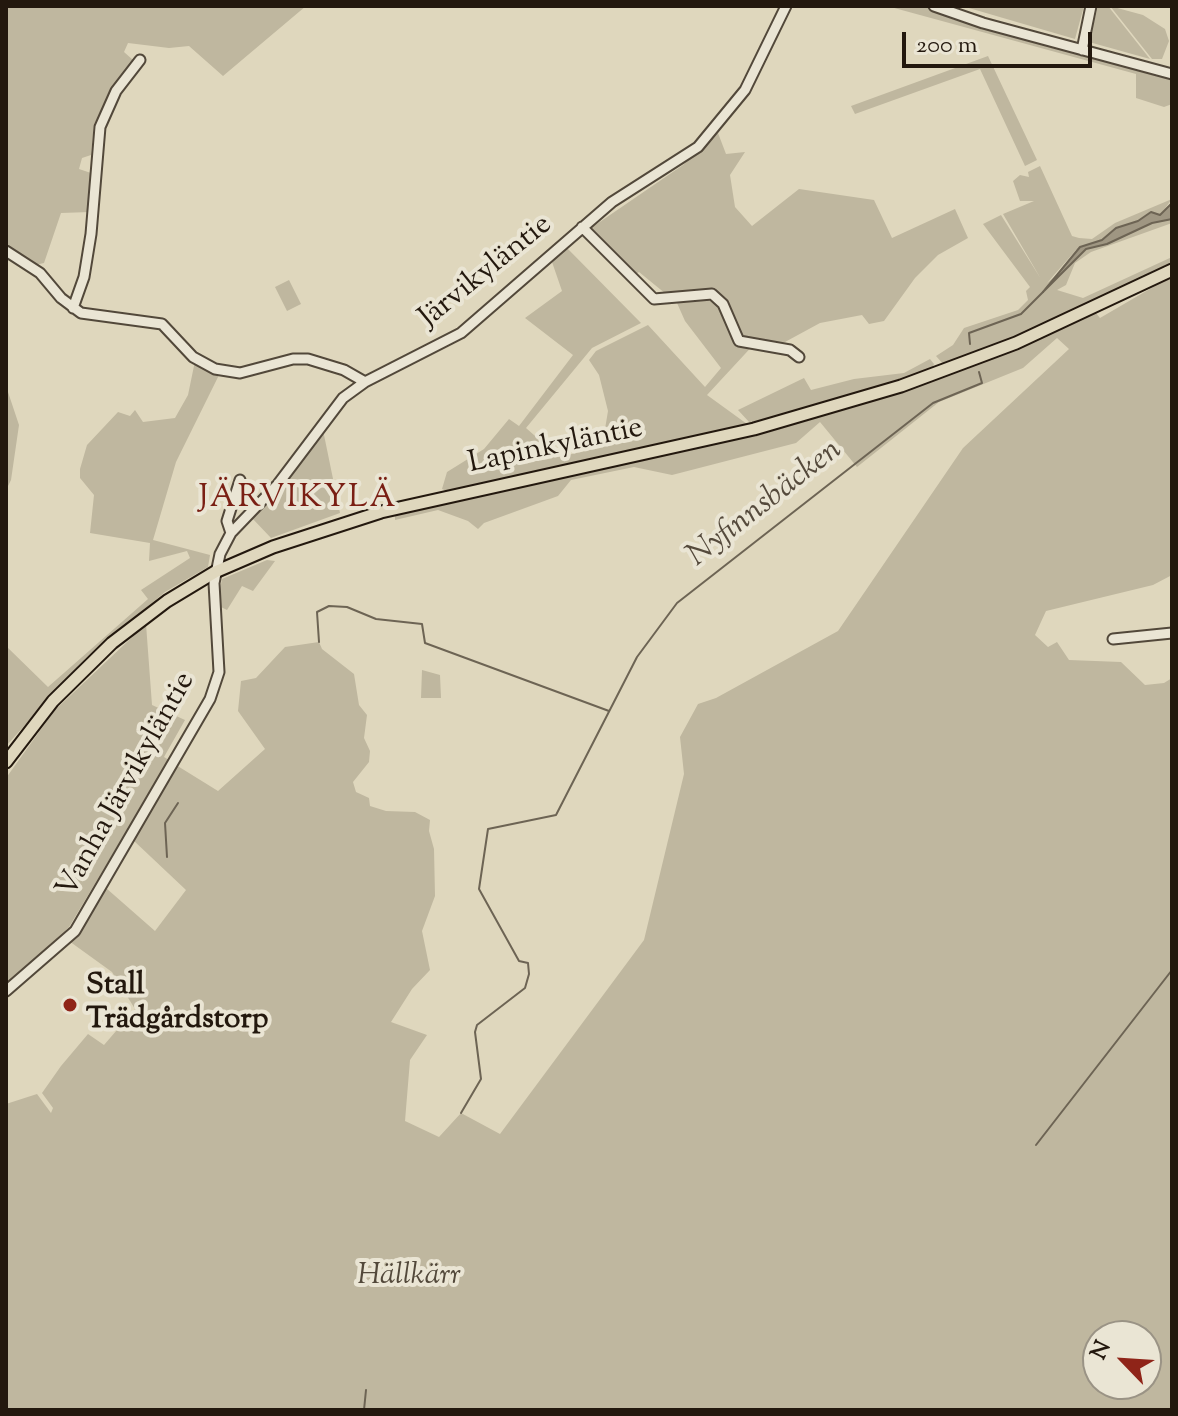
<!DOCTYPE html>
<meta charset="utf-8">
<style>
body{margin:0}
#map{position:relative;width:1178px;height:1416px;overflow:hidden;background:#dfd7bd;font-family:"Sorts Mill Goudy",serif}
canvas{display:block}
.frame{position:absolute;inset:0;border:8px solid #23180e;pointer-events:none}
.north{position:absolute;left:1082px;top:1320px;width:80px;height:80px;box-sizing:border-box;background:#eae5d4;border:2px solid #9a9385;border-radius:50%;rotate:295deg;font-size:22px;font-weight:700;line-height:32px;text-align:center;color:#23180e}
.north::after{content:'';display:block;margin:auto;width:28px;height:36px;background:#8f2418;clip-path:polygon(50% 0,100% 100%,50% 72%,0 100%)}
.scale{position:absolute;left:902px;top:32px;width:190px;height:36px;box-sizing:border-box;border:4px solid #23180e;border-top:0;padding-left:10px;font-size:24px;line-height:28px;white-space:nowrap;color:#23180e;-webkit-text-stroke:6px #eae5d4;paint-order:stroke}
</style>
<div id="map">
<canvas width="1178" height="1416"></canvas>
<div class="frame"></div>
<div class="north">N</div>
<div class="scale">200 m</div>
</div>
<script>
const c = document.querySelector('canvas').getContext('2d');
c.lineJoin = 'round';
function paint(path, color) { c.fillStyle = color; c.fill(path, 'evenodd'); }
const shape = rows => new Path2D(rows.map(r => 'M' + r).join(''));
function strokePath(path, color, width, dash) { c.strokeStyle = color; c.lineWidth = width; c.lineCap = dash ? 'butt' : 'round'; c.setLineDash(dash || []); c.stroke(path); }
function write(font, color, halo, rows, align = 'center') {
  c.font = font + ' "Sorts Mill Goudy",serif'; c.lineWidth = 8; c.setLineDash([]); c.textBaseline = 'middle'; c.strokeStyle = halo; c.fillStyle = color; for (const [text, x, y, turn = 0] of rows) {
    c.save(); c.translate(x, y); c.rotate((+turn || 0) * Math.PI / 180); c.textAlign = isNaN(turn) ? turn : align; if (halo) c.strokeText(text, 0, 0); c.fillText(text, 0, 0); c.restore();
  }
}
const green = shape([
 [6,6,306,6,223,76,189,46,169,48,128,43,124,52,133,60,112,89,94,124,91,155,82,158,79,169,91,173,90,212,61,213,44,263,35,265,6,246],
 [887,6,927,6,952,19,1172,78,1172,104,1164,107,1136,98,1136,74],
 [962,6,1084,6,1075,39],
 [1098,6,1108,6,1150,59,1089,42],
 [1110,6,1143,15,1165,29,1169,41,1162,59,1152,59],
 [988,56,1037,160,1025,166,980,69,855,114,851,106],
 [718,133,726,154,745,152,730,175,735,207,752,226,799,189,874,200,892,238,955,209,968,238,938,255,915,278,884,321,869,324,862,315,820,323,785,342,757,341,707,395,747,424,447,491,442,489,447,472,484,449,509,419,519,426,573,355,525,318,562,291,552,262,567,248,641,323,592,348,526,428,559,457,602,447,608,411,599,375,589,360,596,351,648,325,705,387,721,368,685,321,677,303,639,272,633,276,591,228,683,165],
 [1040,166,1072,236,1079,238,1092,239,1115,223,1172,199,1160,215,1151,212,1138,221,1116,228,1102,240,1076,250,1047,283,1086,249,1107,244,1152,223,1172,219,1172,223,1091,252,1075,263,1066,285,1057,290,1083,298,1172,257,1172,265,1050,323,943,364,936,356,953,345,964,328,1018,310,1028,300,1026,291,1030,287,983,224,1001,215,1041,279,1003,214,1034,201,1020,201,1013,181,1020,175,1029,177,1028,172],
 [1172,276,1172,575,1153,585,1046,611,1035,635,1048,647,1057,642,1069,660,1121,662,1145,685,1164,683,1172,678,1172,1410,6,1410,6,1104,37,1094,51,1113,53,1108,42,1093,61,1066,88,1034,104,1045,135,1009,112,972,69,941,106,888,155,931,186,890,133,840,176,765,218,791,265,749,238,711,241,681,256,678,285,647,319,642,322,649,354,674,359,705,367,715,364,738,370,751,369,762,353,782,356,792,369,798,370,806,386,811,415,812,430,820,429,831,434,849,435,896,422,931,430,970,412,989,391,1022,427,1035,410,1060,405,1121,439,1137,461,1113,500,1134,644,940,684,774,680,737,698,704,716,698,838,631,963,448,1069,349,1057,338,1023,368,939,402,857,467,820,422,796,443,672,475,634,467,571,480,558,496,484,523,478,529,468,521,438,510,395,520,395,514,723,442,853,406,981,363,1096,313,1100,318],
 [1098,1336,1146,1336,1146,1384,1098,1384],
 [289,280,301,304,287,311,275,287],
 [930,359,934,364,932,369,909,378,750,423,738,410,804,378,811,390,854,379,904,373],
 [195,361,219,375,176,462,153,540,210,555,208,567,165,592,86,658,6,746,6,646,48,687,148,599,141,590,190,558,187,551,149,561,150,543,90,533,94,495,80,478,80,469,87,445,118,412,130,416,135,410,143,422,175,418,188,395],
 [6,386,19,425,11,480,6,490],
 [323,430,340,513,271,538,252,518,281,491],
 [267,560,275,561,253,591,242,586,227,610,217,605,222,579],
 [146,624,152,705,185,720,164,757,169,760,69,927,6,986,6,778,54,711],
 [422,670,440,675,441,698,421,698]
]);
const water = shape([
 [1172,203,1172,219,1152,223,1107,244,1086,249,1043,292,1080,247,1102,240,1116,228,1138,221,1151,212,1160,215,1172,203]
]);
const stream = shape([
 [970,344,969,333,1021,314,1043,292],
 [319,642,317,612,329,606,347,607,376,619,422,624,425,643,609,711],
 [167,857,165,823,178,803],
 [461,1113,481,1079,475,1032,477,1025,525,988,529,974,528,963,519,961,479,889,488,829,556,815,637,657,677,603,933,403,982,383,979,372],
 [1036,1145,1172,970],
 [364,1410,366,1390]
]);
const minor = shape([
 [934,6,983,23,1172,74],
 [1082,50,1091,6],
 [582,227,654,299,712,294,723,304,739,341,790,350,799,357],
 [6,251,40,273,61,298,81,313,162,324,193,357,215,369,240,373,293,359,308,359,344,370,365,382],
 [73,308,84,277,91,234,100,127,116,91,140,60],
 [231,533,227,521,240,480],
 [1113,639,1172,633],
 [6,991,75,931,210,699,219,672,214,583,220,554,231,533,278,484,343,398,365,382,461,333,612,202,698,147,745,90,786,6]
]);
const major = shape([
 [6,762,53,701,112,643,167,601,215,572,273,547,381,512,754,429,901,386,1016,343,1172,270]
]);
const markers = [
 [70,1005,8,"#8f2418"]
];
const streetNames = [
 ["Järvikyläntie",487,273,-39],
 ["Lapinkyläntie",556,448,-12],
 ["Vanha Järvikyläntie",128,786,-61]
];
const poiNames = [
 ["Stall",86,988],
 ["Trädgårdstorp",86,1022]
];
const parkNames = [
 ["Hällkärr",409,1278]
];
const neighbourhoodNames = [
 ["JÄRVIKYLÄ",298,501]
];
const waterNames = [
 ["Nyfinnsbäcken",766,505,-38]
];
paint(green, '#bfb79f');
paint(water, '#9f9682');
strokePath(water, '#6d6454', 2);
strokePath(stream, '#6d6454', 2);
strokePath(minor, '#52483a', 13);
strokePath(major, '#23180e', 15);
strokePath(minor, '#eae5d4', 9);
strokePath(major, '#dfd7bd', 11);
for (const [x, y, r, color] of markers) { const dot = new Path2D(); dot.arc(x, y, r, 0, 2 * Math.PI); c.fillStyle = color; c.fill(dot); strokePath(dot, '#eae5d4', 3); }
write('30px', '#23180e', '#eae5d4', streetNames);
write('bold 30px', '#23180e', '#eae5d4', poiNames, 'left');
write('italic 30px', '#52483a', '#eae5d4', parkNames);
c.letterSpacing = '2px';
write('32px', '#7a1f14', '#eae5d4', neighbourhoodNames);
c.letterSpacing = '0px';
write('italic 32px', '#554a3c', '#eae5d4', waterNames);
</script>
